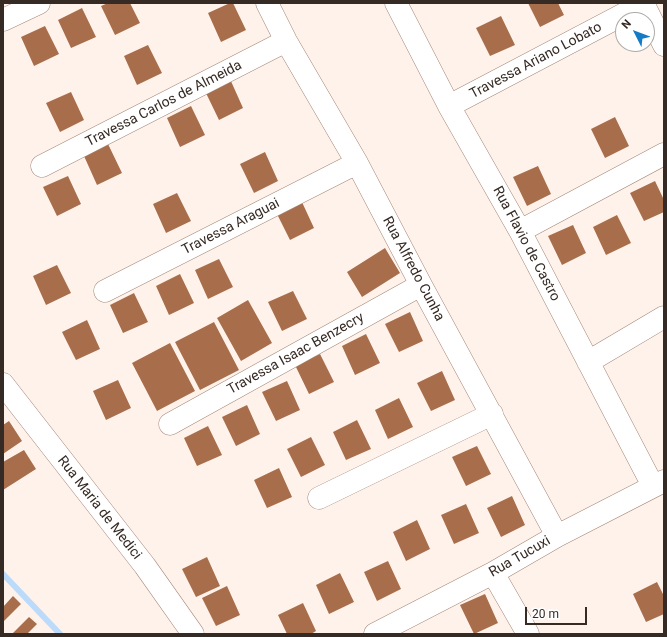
<!DOCTYPE html>
<style>
body{margin:0}
#map{position:relative;width:667px;height:637px;overflow:hidden;background:#fff2eb;font-family:Roboto,sans-serif}
canvas{display:block}
.frame{position:absolute;inset:0;border:4px solid #352a24;pointer-events:none}
.north{position:absolute;left:615px;top:12px;width:40px;height:40px;box-sizing:border-box;background:#fff;border:1px solid #aeaaa7;border-radius:50%;rotate:312deg;font-size:11px;font-weight:700;line-height:16px;text-align:center;color:#352a24}
.north::after{content:'';display:block;margin:auto;width:14px;height:18px;background:#147bc6;clip-path:polygon(50% 0,100% 100%,50% 72%,0 100%)}
.scale{position:absolute;left:525px;top:607px;width:62px;height:18px;box-sizing:border-box;border:2px solid #352a24;border-top:0;padding-left:5px;font-size:12px;line-height:14px;white-space:nowrap;color:#352a24;-webkit-text-stroke:3px #fff;paint-order:stroke}
</style>
<div id="map">
<canvas width="667" height="637"></canvas>
<div class="frame"></div>
<div class="north">N</div>
<div class="scale">20 m</div>
</div>
<script>
const c = document.querySelector('canvas').getContext('2d');
c.lineJoin = 'round';
const shape = rows => new Path2D(rows.map(r => 'M' + r).join(''));
function strokePath(path, color, width, dash) { c.strokeStyle = color; c.lineWidth = width; c.lineCap = dash ? 'butt' : 'round'; c.setLineDash(dash || []); c.stroke(path); }
function paint(path, color) { c.fillStyle = color; c.fill(path, 'evenodd'); }
function write(font, color, halo, rows, align = 'center') {
  c.font = font + ' Roboto,sans-serif'; c.lineWidth = 3; c.setLineDash([]); c.textBaseline = 'middle'; c.strokeStyle = halo; c.fillStyle = color; for (const [text, x, y, turn = 0] of rows) {
    c.save(); c.translate(x, y); c.rotate((+turn || 0) * Math.PI / 180); c.textAlign = isNaN(turn) ? turn : align; if (halo) c.strokeText(text, 0, 0); c.fillText(text, 0, 0); c.restore();
  }
}
const stream = shape([
 [3,574,60,634]
]);
const building = shape([
 [108,3,130,3,140,23,115,35,101,6],
 [230,3,233,3,246,30,221,42,208,13],
 [528,3,558,3,564,15,540,27],
 [82,8,96,37,71,48,58,20],
 [501,16,515,45,490,56,476,28],
 [45,26,59,54,34,66,21,37],
 [148,45,162,73,137,85,124,56],
 [230,79,243,108,219,120,205,91],
 [71,92,84,120,60,132,46,103],
 [191,106,205,135,180,147,167,118],
 [615,117,629,146,605,158,591,129],
 [108,144,122,173,97,185,84,156],
 [265,152,278,181,254,193,240,164],
 [538,166,551,194,527,206,513,177],
 [68,176,81,204,57,216,43,187],
 [655,181,664,200,664,212,644,221,630,193],
 [177,193,191,221,166,233,153,204],
 [301,200,314,228,290,240,276,212],
 [617,215,631,243,606,255,593,227],
 [573,225,586,253,562,265,548,236],
 [385,248,400,273,362,297,347,272],
 [219,259,233,287,208,299,195,270],
 [57,265,71,293,46,305,33,276],
 [180,274,194,303,169,315,156,286],
 [293,291,307,319,282,331,268,302],
 [134,293,148,322,123,333,110,305],
 [248,300,272,343,241,361,217,318],
 [410,312,423,341,399,352,385,324],
 [87,320,100,349,76,360,62,332],
 [214,322,239,370,200,390,175,342],
 [366,334,380,363,355,375,342,346],
 [170,343,195,391,157,411,132,363],
 [320,354,334,382,309,394,295,365],
 [442,371,455,400,431,411,417,383],
 [118,380,131,408,106,420,93,391],
 [287,381,300,410,276,421,262,392],
 [399,398,413,427,388,439,375,410],
 [247,405,260,434,236,446,222,417],
 [357,420,371,449,346,460,333,432],
 [9,421,22,441,3,454,3,425],
 [208,426,222,455,197,466,184,438],
 [311,437,325,465,301,477,287,449],
 [477,446,491,474,466,486,452,457],
 [24,450,36,469,3,490,3,462],
 [279,468,292,497,267,508,254,480],
 [512,496,525,525,501,537,487,508],
 [466,504,479,533,454,544,441,515],
 [417,520,430,549,406,561,393,532],
 [207,557,220,586,196,597,182,569],
 [388,561,401,589,377,601,364,572],
 [340,573,354,602,329,614,316,585],
 [657,582,664,596,664,614,646,622,633,594],
 [227,586,240,615,216,626,202,598],
 [485,594,498,623,474,634,460,605],
 [13,596,21,604,3,622,3,607],
 [303,603,316,631,311,634,287,634,278,615],
 [29,617,37,624,27,634,12,634]
]);
const minor = shape([
 [267,3,286,41,357,163,421,285,557,536],
 [396,3,449,106,520,231,653,486],
 [3,20,39,3],
 [449,106,643,4],
 [42,166,286,41],
 [520,231,664,154],
 [105,291,357,163],
 [588,362,664,317],
 [3,384,145,566,193,634],
 [170,424,421,285],
 [319,498,492,414],
 [493,573,528,634],
 [375,634,493,573,557,536,664,481]
]);
const tertiary = shape([
 [643,3,664,45]
]);
const streetNames = [
 ["Travessa Ariano Lobato",536,61,-28],
 ["Travessa Carlos de Almeida",164,104,-27],
 ["Travessa Araguai",231,227,-27],
 ["Rua Flavio de Castro",526,244,62],
 ["Rua Alfredo Cunha",413,269,62],
 ["Travessa Isaac Benzecry",296,354,-29],
 ["Rua Maria de Medici",99,508,52],
 ["Rua Tucuxi",520,557,-30]
];
strokePath(stream, '#bcdbfa', 6);
paint(building, '#a86e4b');
strokePath(minor, '#a48878', 23);
strokePath(tertiary, '#a48878', 23);
strokePath(minor, '#fff', 22);
strokePath(tertiary, '#fff', 22);
write('14px', '#352a24', '#fff', streetNames);
</script>
